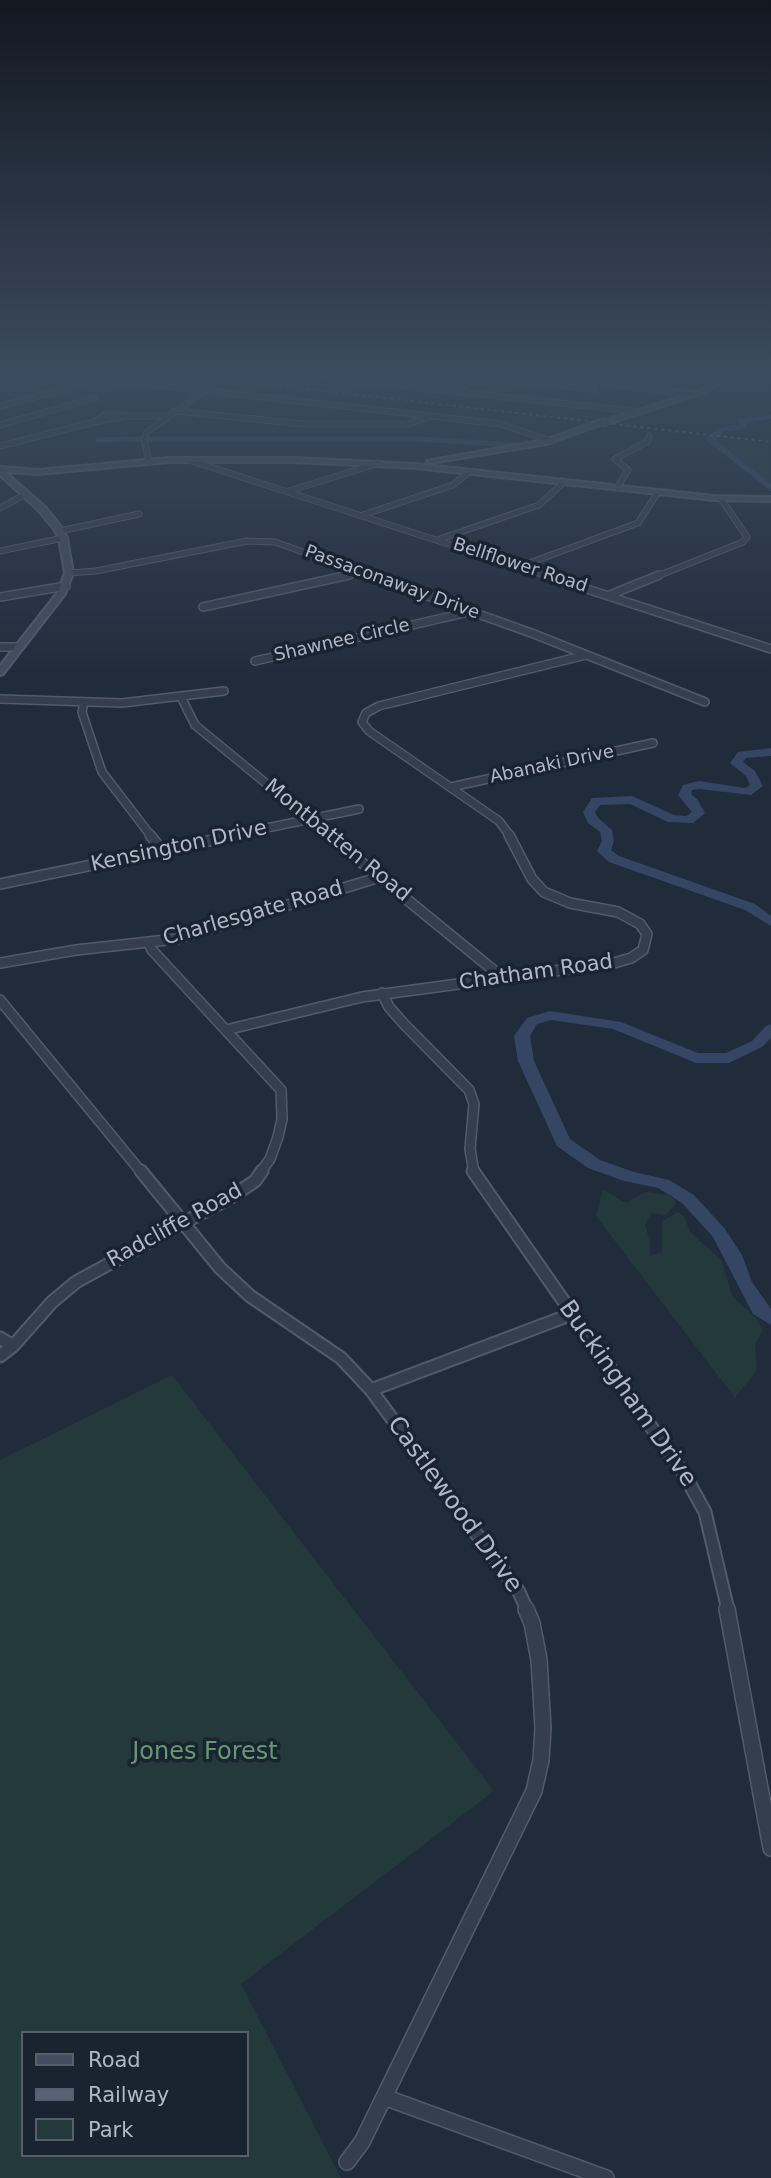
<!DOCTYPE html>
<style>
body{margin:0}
#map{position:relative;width:771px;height:2178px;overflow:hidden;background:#212c3b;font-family:"DejaVu Sans",sans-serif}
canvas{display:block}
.legend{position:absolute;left:21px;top:2031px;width:228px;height:126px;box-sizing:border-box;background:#1a2330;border:2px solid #565f6c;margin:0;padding:9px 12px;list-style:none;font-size:21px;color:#b0b8c7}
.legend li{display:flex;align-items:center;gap:14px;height:35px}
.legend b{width:35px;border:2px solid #565f6c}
</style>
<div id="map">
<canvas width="771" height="2178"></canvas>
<ul class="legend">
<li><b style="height:9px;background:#434d5f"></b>Road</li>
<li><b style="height:9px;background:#576273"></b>Railway</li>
<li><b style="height:19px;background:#23393c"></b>Park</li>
</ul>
</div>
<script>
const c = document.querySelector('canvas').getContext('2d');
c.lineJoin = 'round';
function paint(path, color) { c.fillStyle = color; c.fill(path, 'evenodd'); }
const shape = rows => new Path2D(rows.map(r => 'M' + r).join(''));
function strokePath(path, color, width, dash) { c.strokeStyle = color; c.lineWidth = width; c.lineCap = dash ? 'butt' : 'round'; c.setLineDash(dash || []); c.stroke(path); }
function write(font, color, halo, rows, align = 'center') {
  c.font = font + ' "DejaVu Sans",sans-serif'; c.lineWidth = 7; c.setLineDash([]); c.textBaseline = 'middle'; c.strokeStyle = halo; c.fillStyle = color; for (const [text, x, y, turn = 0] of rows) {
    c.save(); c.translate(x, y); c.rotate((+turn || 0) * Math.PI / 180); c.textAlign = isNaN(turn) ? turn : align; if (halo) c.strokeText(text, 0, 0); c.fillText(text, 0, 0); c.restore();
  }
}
const green = shape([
 [713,438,769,444,771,488,712,443,710,440],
 [603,1190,626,1203,646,1192,668,1195,675,1200,675,1205,666,1215,651,1213,645,1224,650,1243,650,1256,662,1252,662,1221,678,1212,684,1216,690,1232,722,1261,732,1296,755,1317,763,1330,755,1345,757,1370,735,1398,596,1216],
 [172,1375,494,1791,241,1984,341,2178,0,2178,0,1460],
 [23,2033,247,2033,247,2155,23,2155]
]);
const canal = shape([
 [150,439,417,439,513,445],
 [98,440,141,439]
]);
const river = shape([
 [771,415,771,419,746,423,747,428,724,432,715,440,771,484,771,491,706,440,718,428,739,424,737,419,771,415],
 [771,748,771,756,746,758,743,762,755,771,763,786,751,795,699,789,692,790,691,794,697,799,705,813,693,823,668,822,630,804,600,805,595,812,598,818,612,830,614,841,611,850,619,856,755,904,771,916,771,926,745,910,609,862,597,851,602,841,600,832,588,823,583,812,592,798,632,796,674,815,686,816,692,812,678,795,683,785,699,781,745,788,750,785,746,776,730,763,738,752,771,748],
 [550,1011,621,1022,698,1053,726,1053,752,1041,766,1026,771,1024,771,1038,762,1047,729,1063,696,1063,613,1029,551,1020,537,1024,530,1036,534,1061,570,1139,600,1160,634,1172,669,1180,694,1195,725,1229,742,1255,752,1282,771,1309,771,1325,753,1314,713,1237,682,1203,658,1188,624,1181,588,1168,557,1146,518,1061,514,1036,527,1018,550,1011]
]);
const streetFar4 = shape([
 [324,377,633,411],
 [481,377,594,389],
 [669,377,718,382],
 [598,383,695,394],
 [457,392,474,377],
 [0,406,73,387,82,380,102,379,501,424,551,441],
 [175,411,303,424,409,424,430,416],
 [112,414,127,416,94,422,105,415,112,414],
 [127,416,168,416],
 [0,425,95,398],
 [0,446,94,422],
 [189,460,550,577],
 [149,462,144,439,147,432,205,391],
 [617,488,628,470,615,459,648,441,649,436],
 [289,491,379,463],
 [0,508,24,495],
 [363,515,453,485,469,472],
 [60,531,139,514],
 [440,539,539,505,564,482],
 [0,551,63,538],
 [521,566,638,523,658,492],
 [69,573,96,571,247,541,275,542,374,577],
 [341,577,360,573],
 [655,577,743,542,747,537,721,499]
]);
const streetFar3 = shape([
 [369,575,534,634,705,702],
 [544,575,771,649],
 [610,595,659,575],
 [0,597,66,586],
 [203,607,349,575],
 [0,647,19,647],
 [255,661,469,612],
 [181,697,195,725,330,836],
 [0,699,122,703,224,691],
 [84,702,82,712,102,772,151,836],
 [451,787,653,743],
 [228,836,359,809],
 [510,836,499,821,369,731,362,722,366,713,379,706,586,655]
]);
const streetFar2 = shape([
 [150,835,162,850],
 [328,835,503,978],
 [0,884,237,835],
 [149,943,152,950,281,1090,282,1119,278,1137,270,1159,260,1173],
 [0,963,76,950,176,939,380,877],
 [382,993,389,1007,404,1024,469,1090,474,1104,470,1149,474,1173],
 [0,1000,142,1173],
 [226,1030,362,997,614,963,631,958,643,950,647,934,640,924,618,912,570,903,544,892,532,879,509,835]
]);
const streetFar1 = shape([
 [141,1171,220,1268,250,1296,341,1358,371,1390,519,1592,527,1610],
 [473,1171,684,1474,705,1512,728,1610],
 [0,1338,13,1346],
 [0,1356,13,1346,52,1302,76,1282,231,1197,255,1181,262,1171],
 [371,1390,572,1314]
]);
const street = shape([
 [727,1609,771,1848],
 [384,2097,606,2178],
 [347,2162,362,2142,534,1791,541,1760,543,1728,539,1660,532,1623,526,1609]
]);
const secondary = shape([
 [718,377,725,377,706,392,610,423,603,421,702,390,718,377],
 [598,421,605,423,546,444,431,463,427,461,545,440,598,421],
 [169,458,295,458,416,464,714,496,771,497,771,501,714,500,416,468,295,462,169,462,38,474,5,472,45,507,62,528,67,538,73,573,65,594,3,674,0,675,0,666,58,592,65,573,59,538,54,529,39,511,0,475,0,467,38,470,169,458]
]);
const rail = shape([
 [202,377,771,442]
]);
const secondaryBridge = shape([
 [601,423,607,421]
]);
const farStreetnames = [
 ["Bellflower Road",520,566,18],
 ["Passaconaway Drive",392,583,20],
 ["Shawnee Circle",342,641,-13],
 ["Abanaki Drive",552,765,-12]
];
const streetNames = [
 ["Montbatten Road",337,841,39],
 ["Kensington Drive",179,847,-12],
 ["Charlesgate Road",253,914,-16],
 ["Chatham Road",536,973,-8],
 ["Radcliffe Road",175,1226,-29]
];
const nearStreetnames = [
 ["Buckingham Drive",627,1394,55],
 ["Castlewood Drive",454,1505,54]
];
const nearParknames = [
 ["Jones Forest",205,1753]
];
paint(green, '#23393c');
strokePath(canal, '#344663', 5);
paint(river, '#344663');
strokePath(streetFar4, '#535b69', 7);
strokePath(streetFar3, '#535b69', 10);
strokePath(streetFar2, '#535b69', 12);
strokePath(streetFar1, '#535b69', 15);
strokePath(street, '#535b69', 18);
strokePath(secondary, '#535b69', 4);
strokePath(streetFar4, '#353e4c', 5);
strokePath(streetFar3, '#353e4c', 7);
strokePath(streetFar2, '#353e4c', 9);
strokePath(streetFar1, '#353e4c', 11);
strokePath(street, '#353e4c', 15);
paint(secondary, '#434d5f');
strokePath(rail, '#576273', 2, [3.5, 3.5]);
strokePath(secondaryBridge, '#535b69', 10, []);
strokePath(secondaryBridge, '#434d5f', 8);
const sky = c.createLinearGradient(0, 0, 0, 682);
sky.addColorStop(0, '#121820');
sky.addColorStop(0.55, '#3d4b60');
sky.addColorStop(1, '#3d4b6000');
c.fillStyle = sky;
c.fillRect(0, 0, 771, 682);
write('18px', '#b0b8c7', '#1a2330', farStreetnames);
write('21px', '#b0b8c7', '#1a2330', streetNames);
write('24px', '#b0b8c7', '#1a2330', nearStreetnames);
write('24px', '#669973', '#1a2330', nearParknames);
</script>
